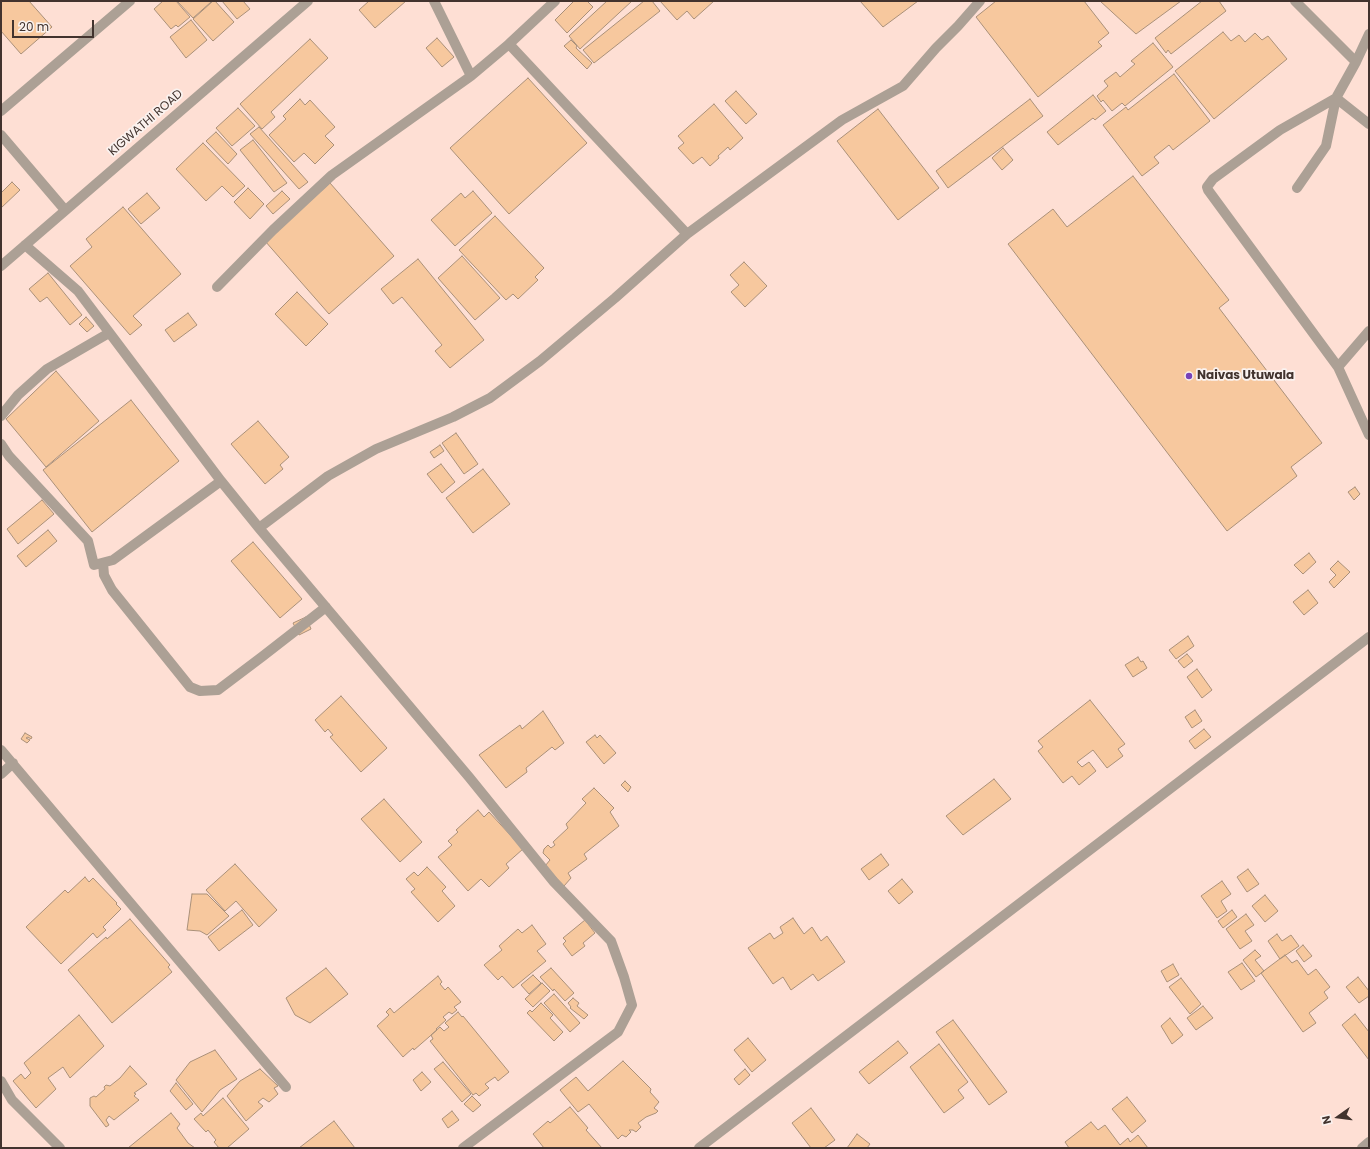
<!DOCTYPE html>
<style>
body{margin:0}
#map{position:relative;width:1370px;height:1149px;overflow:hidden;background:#fedfd4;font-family:Poppins,sans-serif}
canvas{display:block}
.frame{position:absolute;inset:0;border:2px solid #42332e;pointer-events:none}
.north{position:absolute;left:1318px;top:1097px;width:40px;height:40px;-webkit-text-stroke:3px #faf2ef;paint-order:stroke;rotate:256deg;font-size:11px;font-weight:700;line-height:16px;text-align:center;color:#42332e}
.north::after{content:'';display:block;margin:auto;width:14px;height:18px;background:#42332e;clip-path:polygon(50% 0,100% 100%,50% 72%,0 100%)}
.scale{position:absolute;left:12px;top:20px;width:82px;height:18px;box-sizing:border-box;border:2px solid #42332e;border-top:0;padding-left:5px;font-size:12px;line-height:14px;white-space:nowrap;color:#42332e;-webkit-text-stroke:3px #faf2ef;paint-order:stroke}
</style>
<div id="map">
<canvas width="1370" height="1149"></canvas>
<div class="frame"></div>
<div class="north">N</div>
<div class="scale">20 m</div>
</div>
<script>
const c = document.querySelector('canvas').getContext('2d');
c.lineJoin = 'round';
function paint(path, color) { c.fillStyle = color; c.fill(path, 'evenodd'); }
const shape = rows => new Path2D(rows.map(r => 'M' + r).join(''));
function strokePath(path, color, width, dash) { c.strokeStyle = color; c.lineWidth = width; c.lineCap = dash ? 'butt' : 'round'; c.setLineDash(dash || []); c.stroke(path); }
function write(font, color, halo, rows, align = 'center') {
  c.font = font + ' Poppins,sans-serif'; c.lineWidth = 3.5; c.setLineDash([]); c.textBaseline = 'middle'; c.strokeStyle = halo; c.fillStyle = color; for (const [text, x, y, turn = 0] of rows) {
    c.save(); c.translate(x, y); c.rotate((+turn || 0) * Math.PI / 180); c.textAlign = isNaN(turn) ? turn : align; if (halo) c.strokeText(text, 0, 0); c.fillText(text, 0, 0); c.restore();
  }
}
const building = shape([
 [1,1,29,1,52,27,21,54,1,31,1,1],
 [163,1,176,1,190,17,178,27,176,25,171,29,154,9,163,1],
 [177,1,210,1,211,2,193,18,177,1],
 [213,1,215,1,234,22,213,41,193,19,213,1],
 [222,1,243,1,250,9,237,19,222,1],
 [369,1,406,1,375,28,359,10,369,1],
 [574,1,589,1,588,2,593,7,567,33,555,20,574,1],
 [607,1,632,1,580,49,569,36,607,1],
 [644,1,652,1,660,11,594,63,583,50,644,1],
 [660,1,714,1,694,19,687,11,677,20,660,1],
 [860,1,918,1,883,27,860,1],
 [996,1,1084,1,1109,33,1098,42,1102,46,1038,97,976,17,996,1],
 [1100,1,1181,1,1136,34,1100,1],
 [1202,1,1219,1,1226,11,1171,54,1168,50,1166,53,1155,38,1202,1],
 [191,20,207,40,186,58,170,37,191,20],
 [1223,32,1231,41,1239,35,1245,42,1255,33,1262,40,1268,36,1287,59,1214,119,1175,71,1223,32],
 [437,38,454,57,442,67,426,48,437,38],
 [310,39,328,58,271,112,275,117,262,129,240,104,310,39],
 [571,40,577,46,576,48,592,63,587,69,564,46,571,40],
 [1153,43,1173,67,1125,106,1122,103,1112,111,1103,100,1101,102,1097,96,1108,86,1104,81,1116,72,1120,77,1135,64,1131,61,1153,43],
 [1174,74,1210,121,1173,150,1169,145,1154,157,1159,163,1142,176,1103,125,1126,107,1128,110,1174,74],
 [528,78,587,143,509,214,450,148,528,78],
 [736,91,757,114,746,124,725,101,736,91],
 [1093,95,1106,111,1095,120,1093,118,1058,145,1047,132,1093,95],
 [300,99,305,105,310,100,335,127,325,136,334,145,315,164,304,153,294,162,269,135,286,119,283,116,300,99],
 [1030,99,1043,116,948,188,936,171,1030,99],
 [714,104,743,138,730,150,728,147,718,156,719,158,710,166,702,157,693,164,678,148,684,143,678,136,714,104],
 [238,108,255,126,232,146,216,128,238,108],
 [878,109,939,188,898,220,837,141,878,109],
 [259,127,308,182,299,189,250,134,259,127],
 [216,132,237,154,228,164,206,141,216,132],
 [253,140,287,183,274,192,240,150,253,140],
 [203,143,245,186,233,197,222,186,206,201,176,169,203,143],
 [1003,148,1013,160,1002,170,992,158,1003,148],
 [1133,176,1229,300,1219,308,1322,443,1291,467,1297,476,1227,531,1008,244,1053,209,1067,227,1133,176],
 [12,182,20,190,1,208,1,193,12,182],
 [330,183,394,256,329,314,265,241,330,183],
 [248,188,264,204,250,219,234,202,248,188],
 [282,191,290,199,273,214,266,206,282,191],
 [473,191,492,213,455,246,431,220,461,193,465,198,473,191],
 [147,193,160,208,141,224,128,209,147,193],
 [123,207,181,274,133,316,142,325,130,335,70,266,92,247,86,239,123,207],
 [495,216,544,268,535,277,538,280,518,299,513,294,506,300,459,250,495,216],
 [462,256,500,298,475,320,438,278,462,256],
 [418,259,484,340,450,368,435,351,442,345,402,297,393,304,381,289,418,259],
 [744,262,767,286,745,307,731,292,739,285,730,275,744,262],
 [48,273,82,315,70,325,47,297,40,302,29,289,48,273],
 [297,292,328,324,306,346,275,314,297,292],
 [188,313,197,325,174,342,165,330,188,313],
 [86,317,94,326,87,332,79,324,86,317],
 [56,371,99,421,46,467,6,419,56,371],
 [131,400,179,461,92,532,43,470,131,400],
 [258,421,289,457,280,465,283,469,265,484,231,444,258,421],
 [456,433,478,464,464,474,442,443,456,433],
 [440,445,444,451,434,458,430,452,440,445],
 [441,464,455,482,442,493,427,474,441,464],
 [483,469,510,504,473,533,446,498,483,469],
 [1355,487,1360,494,1354,500,1348,492,1355,487],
 [42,500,54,514,18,544,7,529,42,500],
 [48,530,57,541,26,567,17,556,48,530],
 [253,542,302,599,280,618,231,561,253,542],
 [1309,553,1316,562,1303,574,1294,565,1309,553],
 [1338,561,1350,572,1334,588,1329,582,1336,575,1330,569,1338,561],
 [1308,590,1318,603,1304,615,1293,602,1308,590],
 [306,617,311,629,299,635,293,623,306,617],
 [1188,636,1194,646,1176,659,1169,650,1188,636],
 [1187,654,1193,661,1184,668,1178,661,1187,654],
 [1138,657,1141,662,1143,661,1147,668,1133,677,1125,665,1138,657],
 [1197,669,1212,690,1202,698,1187,677,1197,669],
 [341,696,387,748,361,772,330,737,333,735,328,729,325,732,315,720,341,696],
 [1090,700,1125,744,1118,749,1123,756,1107,768,1093,750,1077,762,1082,767,1089,762,1096,771,1079,785,1072,776,1063,783,1038,751,1043,747,1038,741,1090,700],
 [1195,710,1202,721,1192,728,1185,717,1195,710],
 [543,711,564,743,555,750,552,747,526,768,527,772,506,788,479,755,520,725,522,729,543,711],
 [1204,729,1211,737,1195,749,1189,741,1204,729],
 [25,733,32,737,31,739,28,737,26,738,30,740,27,743,21,739,25,733],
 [595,735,597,738,600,735,616,753,604,764,586,742,595,735],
 [994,779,1011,799,963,835,946,816,994,779],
 [625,781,631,787,628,792,621,785,625,781],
 [594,788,614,808,610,812,619,826,584,854,587,859,568,873,571,878,564,886,545,866,550,860,543,853,544,849,548,845,551,848,555,845,553,842,568,828,566,824,586,803,582,799,594,788],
 [384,799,422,842,400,862,361,819,384,799],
 [478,810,484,817,489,812,523,849,506,864,509,868,489,887,481,879,468,891,438,857,452,845,448,841,458,832,456,830,478,810],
 [881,854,889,865,869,880,861,869,881,854],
 [235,864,277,910,259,927,236,901,225,911,206,890,235,864],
 [427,867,446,887,442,891,455,906,438,922,411,892,415,889,406,879,414,872,418,876,427,867],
 [1248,869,1259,884,1247,892,1237,877,1248,869],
 [85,877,89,882,93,878,117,903,116,904,121,909,103,927,106,930,97,938,93,933,61,964,26,927,65,890,68,893,85,877],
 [902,879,913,892,899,904,888,891,902,879],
 [1222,881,1231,894,1221,901,1227,911,1217,918,1201,896,1222,881],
 [192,894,207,894,229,916,207,935,200,931,187,930,192,894],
 [1265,895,1278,911,1265,922,1252,906,1265,895],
 [242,910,253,925,219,951,208,937,242,910],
 [1232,910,1237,917,1223,928,1218,921,1232,910],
 [1246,914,1254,925,1245,931,1252,941,1240,949,1226,929,1246,914],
 [793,918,804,934,812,927,821,941,827,936,845,962,818,981,813,974,791,990,783,977,773,984,748,948,770,933,774,939,783,933,780,927,793,918],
 [130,919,170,965,168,967,172,972,112,1023,68,970,106,937,107,939,130,919],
 [585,920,595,933,583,943,585,946,572,956,563,944,566,941,563,938,585,920],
 [532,925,546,944,537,951,546,961,513,988,502,976,498,980,484,965,502,950,499,946,518,929,522,933,532,925],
 [1277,934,1282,941,1291,935,1299,946,1280,959,1268,941,1277,934],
 [1303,945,1312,956,1304,962,1296,951,1303,945],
 [1255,950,1261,956,1255,960,1264,971,1256,977,1243,960,1255,950],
 [1285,955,1292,963,1297,960,1308,975,1316,969,1330,987,1324,992,1328,998,1309,1013,1316,1023,1303,1032,1261,973,1285,955],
 [1242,963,1255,981,1241,990,1228,972,1242,963],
 [1173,964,1179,975,1167,982,1161,971,1173,964],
 [326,968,348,994,310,1023,295,1015,286,998,326,968],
 [551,968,574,993,565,1001,554,989,553,991,540,977,551,968],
 [533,975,541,983,529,994,521,985,533,975],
 [438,976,442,982,440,984,445,990,448,987,461,1002,454,1007,457,1010,452,1014,449,1012,443,1017,446,1020,436,1029,437,1030,414,1050,413,1048,403,1057,377,1026,389,1015,386,1012,390,1008,394,1013,438,976],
 [1358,977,1369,991,1369,996,1359,1003,1346,987,1358,977],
 [1181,978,1201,1004,1190,1014,1169,987,1181,978],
 [542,983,550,991,533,1007,525,999,542,983],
 [554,994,580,1023,570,1032,544,1003,554,994],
 [573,998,579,1003,577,1006,588,1015,584,1019,570,1008,571,1007,568,1003,573,998],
 [541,1003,553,1015,550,1018,563,1032,554,1041,527,1013,530,1010,532,1012,541,1003],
 [1203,1006,1213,1018,1196,1030,1187,1018,1203,1006],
 [458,1012,462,1017,463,1016,509,1072,498,1081,495,1077,485,1084,489,1088,479,1096,476,1093,473,1095,430,1041,433,1039,431,1035,440,1027,444,1031,449,1027,445,1023,458,1012],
 [1355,1014,1369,1032,1369,1060,1342,1025,1355,1014],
 [79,1015,104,1046,70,1078,63,1067,48,1078,56,1089,36,1108,13,1081,21,1074,25,1079,31,1073,24,1063,79,1015],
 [1170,1018,1183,1035,1172,1044,1161,1026,1170,1018],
 [953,1020,1007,1092,989,1105,936,1032,953,1020],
 [748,1038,766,1060,752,1072,734,1050,748,1038],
 [898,1041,908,1053,869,1084,859,1072,898,1041],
 [939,1044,968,1082,958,1090,964,1098,944,1113,910,1067,939,1044],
 [215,1050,237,1079,220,1090,202,1112,176,1080,190,1062,215,1050],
 [623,1061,651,1089,650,1092,659,1102,654,1108,658,1111,656,1113,646,1117,638,1123,641,1127,636,1132,633,1130,629,1130,631,1132,626,1137,622,1135,618,1139,589,1104,578,1112,560,1090,576,1077,588,1091,623,1061],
 [443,1062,471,1094,462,1102,434,1069,443,1062],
 [130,1066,147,1084,134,1093,136,1094,134,1096,139,1100,114,1120,109,1116,106,1120,109,1125,106,1127,90,1106,90,1098,94,1096,96,1097,105,1089,104,1087,106,1085,110,1086,120,1078,130,1066],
 [260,1069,278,1086,274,1088,278,1094,269,1102,263,1098,258,1102,263,1106,246,1121,227,1096,240,1081,260,1069],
 [745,1069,750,1075,739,1085,734,1079,745,1069],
 [422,1072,431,1082,421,1091,413,1080,422,1072],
 [176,1083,193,1104,186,1110,170,1091,176,1083],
 [472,1096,481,1105,473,1112,464,1104,472,1096],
 [1127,1097,1146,1121,1132,1133,1112,1109,1127,1097],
 [223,1098,249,1129,227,1148,219,1148,214,1142,216,1140,208,1130,206,1132,194,1119,201,1113,203,1116,223,1098],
 [570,1107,588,1128,586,1130,602,1148,544,1148,533,1134,548,1121,550,1123,570,1107],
 [811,1108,835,1140,824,1148,811,1148,792,1123,811,1108],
 [452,1111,459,1120,448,1128,442,1119,452,1111],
 [171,1113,180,1124,177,1128,188,1143,195,1148,128,1148,171,1113],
 [334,1121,355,1148,299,1148,334,1121],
 [1091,1122,1098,1130,1105,1125,1120,1145,1128,1138,1130,1142,1138,1135,1148,1148,1069,1148,1065,1142,1091,1122],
 [857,1134,870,1144,867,1148,847,1148,857,1134]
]);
const minor = shape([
 [434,1,471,76],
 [555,1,509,44,687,234],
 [1295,1,1356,62],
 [1369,34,1356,62,1336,98,1369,124],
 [1336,98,1280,130,1213,179,1207,187,1208,190,1338,367,1369,331],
 [1,111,130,1],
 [1,135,65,210],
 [1297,188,1326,146,1336,98],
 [25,245,78,291,221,481,259,528,469,777,554,882,611,941,624,977,632,1005,618,1032,463,1148],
 [1,266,308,1],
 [217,287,273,230,332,175,471,76,509,44],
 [1338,367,1369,435],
 [1,416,18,395,47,369,109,333],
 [1,444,9,456,88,541,94,565,113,560,221,481],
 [259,528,328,476,376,449,453,417,490,398,540,361,615,298,687,234,842,120,903,86,936,48,958,26,980,1],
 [103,563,104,575,112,590,190,687,200,691,218,690,263,656,326,607],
 [1,750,286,1087],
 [1,774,13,763],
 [1,1081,12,1100,60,1148],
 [699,1148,1369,637],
 [1362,1148,1369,1142]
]);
const markers = [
 [1189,376,4,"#7842b8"]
];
const streetNames = [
 ["KIGWATHI ROAD",146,123,-41]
];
const poiNames = [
 ["Naivas Utuwala",1197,376]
];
paint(building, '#f7c89e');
strokePath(building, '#aa9079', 1);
strokePath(minor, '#aca095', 10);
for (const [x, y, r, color] of markers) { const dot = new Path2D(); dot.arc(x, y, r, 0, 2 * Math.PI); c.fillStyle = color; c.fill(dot); strokePath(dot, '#faf2ef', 1.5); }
write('12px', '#42332e', '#faf2ef', streetNames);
write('bold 12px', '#42332e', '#faf2ef', poiNames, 'left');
</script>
